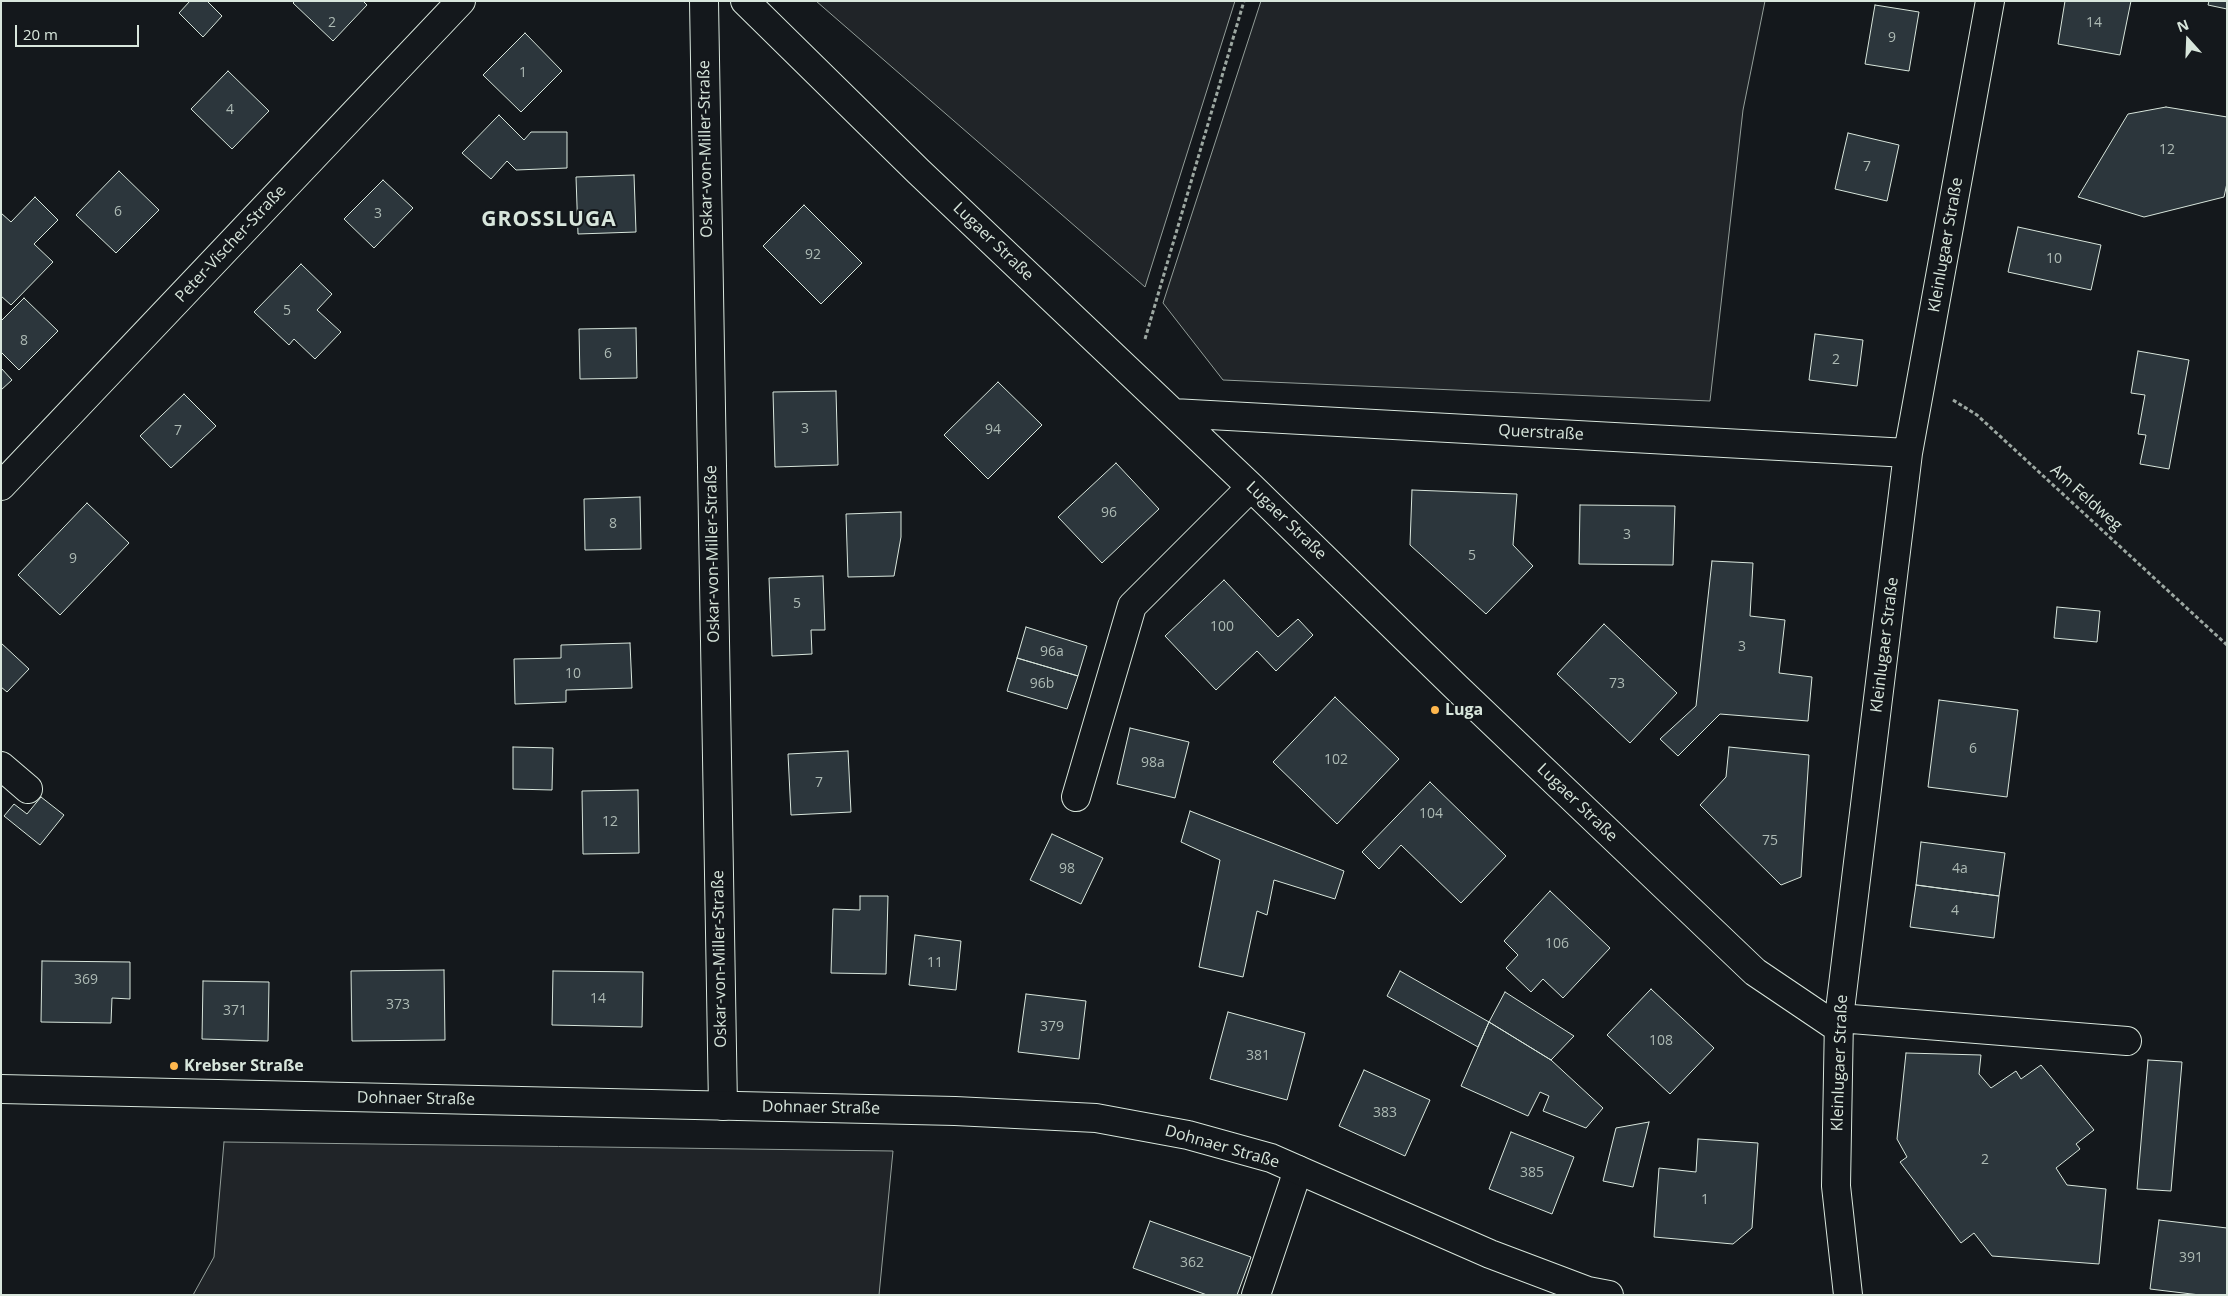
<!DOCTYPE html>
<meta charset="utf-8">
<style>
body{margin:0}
#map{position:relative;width:2228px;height:1296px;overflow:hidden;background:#14181c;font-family:"Open Sans",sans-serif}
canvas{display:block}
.frame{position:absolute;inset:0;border:2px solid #d8e6dc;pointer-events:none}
.north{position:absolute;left:2163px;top:15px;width:50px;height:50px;-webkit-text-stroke:4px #14181c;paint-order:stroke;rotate:340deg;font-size:14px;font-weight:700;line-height:20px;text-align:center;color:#d8e6dc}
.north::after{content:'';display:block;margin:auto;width:18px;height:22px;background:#d8e6dc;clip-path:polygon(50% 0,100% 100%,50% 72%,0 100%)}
.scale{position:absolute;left:15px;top:25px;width:124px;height:22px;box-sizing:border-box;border:2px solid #d8e6dc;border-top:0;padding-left:6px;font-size:15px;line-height:18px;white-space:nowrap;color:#d8e6dc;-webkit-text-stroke:4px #14181c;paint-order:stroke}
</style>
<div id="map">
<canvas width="2228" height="1296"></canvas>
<div class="frame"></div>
<div class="north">N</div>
<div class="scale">20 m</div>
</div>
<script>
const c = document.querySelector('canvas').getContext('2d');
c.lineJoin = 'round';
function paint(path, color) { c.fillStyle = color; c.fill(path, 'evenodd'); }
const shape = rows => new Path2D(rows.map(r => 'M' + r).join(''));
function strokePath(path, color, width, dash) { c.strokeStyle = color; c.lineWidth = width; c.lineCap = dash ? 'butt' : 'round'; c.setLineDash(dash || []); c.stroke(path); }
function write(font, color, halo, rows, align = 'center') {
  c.font = font + ' "Open Sans",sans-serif'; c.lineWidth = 4; c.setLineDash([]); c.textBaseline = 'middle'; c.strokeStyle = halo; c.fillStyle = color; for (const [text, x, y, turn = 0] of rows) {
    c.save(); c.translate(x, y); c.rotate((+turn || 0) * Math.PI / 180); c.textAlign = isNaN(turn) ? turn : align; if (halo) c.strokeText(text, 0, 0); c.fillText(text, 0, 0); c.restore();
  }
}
const green = shape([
 [816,1,1235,1,1145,287,816,1],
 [1261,1,1765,1,1743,110,1710,401,1223,380,1163,303,1261,1],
 [224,1142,893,1151,879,1295,193,1295,214,1257,224,1142]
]);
const building = shape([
 [190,1,207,1,222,16,203,37,179,13,190,1],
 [295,1,363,1,367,5,333,41,293,3,295,1],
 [2065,1,2131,1,2120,55,2058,44,2065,1],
 [2209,1,2227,1,2227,9,2208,5,2209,1],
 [1875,5,1919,12,1909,71,1865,64,1875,5],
 [525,33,562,71,521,112,483,75,525,33],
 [228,71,269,111,232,149,191,109,228,71],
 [2166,107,2227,117,2227,183,2224,197,2144,217,2078,197,2128,114,2166,107],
 [499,115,524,140,531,132,567,132,567,168,516,170,507,161,491,179,462,153,499,115],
 [1848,133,1899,145,1887,201,1835,189,1848,133],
 [119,171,159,210,116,253,76,215,119,171],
 [634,175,636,232,578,234,576,177,634,175],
 [383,180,413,208,374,248,344,219,383,180],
 [35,197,58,220,34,244,53,262,11,305,1,296,1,213,11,222,35,197],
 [804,205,862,263,821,304,763,246,804,205],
 [2018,227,2101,245,2091,290,2008,272,2018,227],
 [301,264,332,294,317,310,341,332,315,359,294,339,289,345,254,312,301,264],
 [24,298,58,331,19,370,1,352,1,321,24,298],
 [636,328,637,378,580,379,579,329,636,328],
 [1815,334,1863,340,1857,386,1809,380,1815,334],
 [2138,351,2189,360,2169,469,2140,464,2146,435,2138,434,2145,395,2131,393,2138,351],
 [1,368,12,380,1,390,1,368],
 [998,382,1042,425,988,479,944,435,998,382],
 [836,391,838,465,775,467,773,392,836,391],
 [184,394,216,426,171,468,140,436,184,394],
 [1116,463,1159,509,1102,563,1058,517,1116,463],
 [1412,490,1517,494,1513,545,1533,566,1486,614,1410,545,1412,490],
 [640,497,641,549,585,550,584,499,640,497],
 [87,503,129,543,60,615,18,575,87,503],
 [1580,505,1675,506,1673,565,1579,564,1580,505],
 [901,512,901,537,894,576,848,577,846,514,901,512],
 [1712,561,1753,563,1750,616,1785,620,1779,673,1812,677,1808,721,1720,714,1678,756,1660,739,1696,706,1712,561],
 [823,576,825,630,811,630,812,654,772,656,769,578,823,576],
 [1224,580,1278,637,1298,619,1313,635,1276,671,1257,651,1216,690,1165,636,1224,580],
 [2057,607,2100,611,2097,642,2054,638,2057,607],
 [1604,624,1677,693,1630,743,1557,674,1604,624],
 [1026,627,1087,646,1078,676,1017,658,1026,627],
 [1,643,29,669,7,692,1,687,1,643],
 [630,643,632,688,566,690,566,702,515,704,514,659,561,658,561,645,630,643],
 [1017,658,1078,676,1067,709,1007,691,1017,658],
 [1335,697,1399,759,1337,824,1273,762,1335,697],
 [1939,700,2018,710,2007,797,1928,787,1939,700],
 [1130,728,1189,742,1175,798,1117,784,1130,728],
 [513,747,553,748,552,790,513,789,513,747],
 [1729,747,1809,755,1801,877,1781,885,1700,805,1726,777,1729,747],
 [848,751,851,812,791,815,788,754,848,751],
 [1430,782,1506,856,1461,903,1401,845,1379,869,1362,852,1430,782],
 [638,790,639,853,583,854,582,791,638,790],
 [41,797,64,815,40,845,4,816,14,804,27,814,41,797],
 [1190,811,1344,871,1335,899,1274,880,1267,915,1257,911,1243,977,1199,967,1220,860,1181,842,1190,811],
 [1052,834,1103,858,1081,904,1030,880,1052,834],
 [1921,842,2005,853,1999,896,1916,885,1921,842],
 [1916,885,1999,896,1994,938,1910,927,1916,885],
 [1550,891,1610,948,1563,998,1543,979,1531,992,1506,968,1518,955,1504,941,1550,891],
 [860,896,888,896,886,974,831,973,833,909,860,910,860,896],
 [915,935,961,941,956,990,909,985,915,935],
 [42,961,130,962,130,999,112,998,111,1023,41,1022,42,961],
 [444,970,445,1040,352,1041,351,971,444,970],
 [553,971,643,972,642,1027,552,1025,553,971],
 [1400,971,1489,1022,1478,1047,1387,996,1400,971],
 [203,981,269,982,268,1041,202,1039,203,981],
 [1651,989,1714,1048,1670,1094,1607,1035,1651,989],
 [1505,992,1574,1036,1551,1060,1489,1022,1505,992],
 [1026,994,1086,1001,1079,1059,1018,1052,1026,994],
 [1228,1012,1305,1033,1287,1100,1210,1079,1228,1012],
 [1489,1022,1551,1060,1603,1108,1586,1128,1543,1111,1549,1096,1540,1092,1528,1116,1461,1086,1489,1022],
 [1906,1053,1981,1055,1979,1074,1991,1088,2016,1071,2021,1079,2041,1065,2094,1130,2076,1144,2080,1149,2056,1168,2067,1185,2106,1189,2099,1264,1992,1256,1974,1233,1961,1243,1900,1162,1907,1157,1897,1139,1906,1053],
 [2148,1060,2182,1062,2171,1191,2137,1189,2148,1060],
 [1364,1070,1430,1100,1405,1156,1339,1126,1364,1070],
 [1649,1122,1633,1187,1603,1181,1616,1128,1649,1122],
 [1511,1132,1574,1157,1552,1214,1489,1189,1511,1132],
 [1698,1139,1758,1143,1752,1228,1733,1244,1654,1237,1659,1168,1696,1172,1698,1139],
 [2159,1220,2227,1228,2227,1295,2200,1295,2150,1289,2159,1220],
 [1150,1221,1251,1257,1237,1295,1207,1295,1133,1268,1150,1221]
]);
const path = shape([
 [1145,339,1244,1],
 [1953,400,1977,415,2227,645]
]);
const minor = shape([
 [704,1,723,1106],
 [745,1,918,171,1251,487,1456,687,1755,972,1838,1028],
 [1173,413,1908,453],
 [1,486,461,1],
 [1,766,28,789],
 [1076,797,1132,606,1251,487],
 [1839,1018,2127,1041],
 [1256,1295,1298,1170],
 [1848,1295,1836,1186,1839,1018,1908,453,1990,1]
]);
const major = shape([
 [1,1089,955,1111,1096,1118,1188,1135,1271,1158,1490,1254,1588,1291,1609,1295]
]);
const markers = [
 [1435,710,5,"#ffb74d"],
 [174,1066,5,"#ffb74d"]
];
const numberNames = [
 ["2",332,23],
 ["14",2094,23],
 ["9",1892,38],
 ["1",523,73],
 ["4",230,110],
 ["12",2167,150],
 ["7",1867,167],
 ["6",118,212],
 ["3",378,214],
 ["92",813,255],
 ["10",2054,259],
 ["5",287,311],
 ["8",24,341],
 ["6",608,354],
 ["2",1836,360],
 ["3",805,429],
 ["94",993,430],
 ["7",178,431],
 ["96",1109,513],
 ["8",613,524],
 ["3",1627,535],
 ["5",1472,556],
 ["9",73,559],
 ["5",797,604],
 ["100",1222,627],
 ["3",1742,647],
 ["96a",1052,652],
 ["10",573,674],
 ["96b",1042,684],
 ["73",1617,684],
 ["6",1973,749],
 ["102",1336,760],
 ["98a",1153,763],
 ["7",819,783],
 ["104",1431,814],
 ["12",610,822],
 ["75",1770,841],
 ["98",1067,869],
 ["4a",1960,869],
 ["4",1955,911],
 ["106",1557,944],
 ["11",935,963],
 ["369",86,980],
 ["14",598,999],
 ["373",398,1005],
 ["371",235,1011],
 ["379",1052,1027],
 ["108",1661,1041],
 ["381",1258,1056],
 ["383",1385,1113],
 ["2",1985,1160],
 ["385",1532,1173],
 ["1",1705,1200],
 ["391",2191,1258],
 ["362",1192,1263]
];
const streetNames = [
 ["Oskar-von-Miller-Straße",706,149,-91],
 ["Lugaer Straße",993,242,44],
 ["Peter-Vischer-Straße",231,244,-47],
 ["Kleinlugaer Straße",1946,245,-80],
 ["Querstraße",1541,433,3],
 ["Am Feldweg",2086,498,42],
 ["Lugaer Straße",1286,521,44],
 ["Oskar-von-Miller-Straße",713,554,-91],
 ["Kleinlugaer Straße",1885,645,-83],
 ["Lugaer Straße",1577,803,44],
 ["Oskar-von-Miller-Straße",720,959,-91],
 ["Kleinlugaer Straße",1840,1063,-88],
 ["Dohnaer Straße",416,1099,1],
 ["Dohnaer Straße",821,1108,1],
 ["Dohnaer Straße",1222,1147,16]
];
const poiNames = [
 ["Luga",1445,710],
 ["Krebser Straße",184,1066]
];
const districtNames = [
 ["GROSSLUGA",549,220]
];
paint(green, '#202428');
strokePath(green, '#939e99', 1);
paint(building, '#2c363c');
strokePath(building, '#d8e6dc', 1);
strokePath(minor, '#d8e6dc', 30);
strokePath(major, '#d8e6dc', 30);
strokePath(path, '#9da8a2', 3, [4, 2.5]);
strokePath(minor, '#14181c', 28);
strokePath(major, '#14181c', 28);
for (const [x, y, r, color] of markers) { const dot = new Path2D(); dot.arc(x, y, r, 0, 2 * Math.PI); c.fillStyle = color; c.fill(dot); strokePath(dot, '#14181c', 2); }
write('14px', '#adbab4', null, numberNames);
write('16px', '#d8e6dc', '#14181c', streetNames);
write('bold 16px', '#d8e6dc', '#14181c', poiNames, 'left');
c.letterSpacing = '1px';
write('bold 21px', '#d8e6dc', '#14181c', districtNames);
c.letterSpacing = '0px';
</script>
